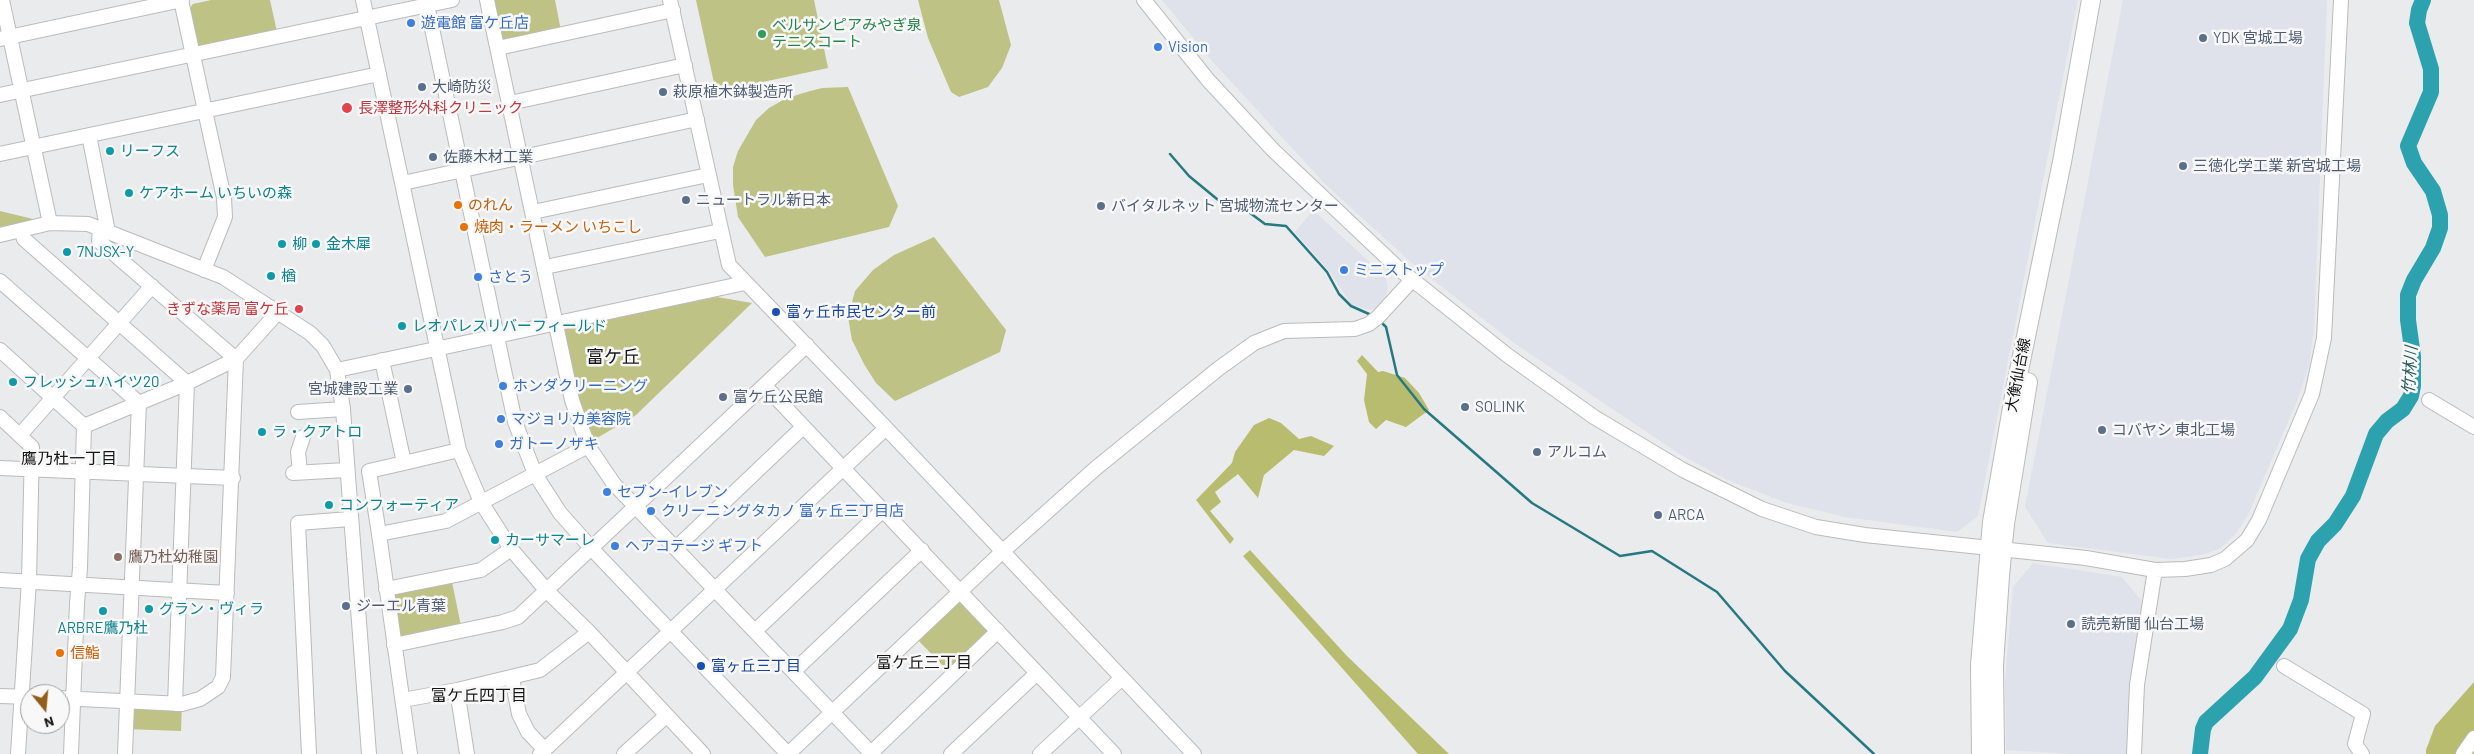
<!DOCTYPE html>
<meta charset="utf-8">
<style>
body{margin:0}
#map{position:relative;width:2474px;height:754px;overflow:hidden;background:#eaebec;font-family:Barlow,sans-serif}
canvas{display:block}
.north{position:absolute;left:20px;top:684px;width:50px;height:50px;box-sizing:border-box;background:#f8f8f9;border:1px solid #9e9e9f;border-radius:50%;rotate:163deg;font-size:14px;font-weight:700;line-height:20px;text-align:center;color:#171717}
.north::after{content:'';display:block;margin:auto;width:18px;height:22px;background:#955c18;clip-path:polygon(50% 0,100% 100%,50% 72%,0 100%)}
</style>
<div id="map">
<canvas width="2474" height="754"></canvas>
<div class="north">N</div>
</div>
<script>
const c = document.querySelector('canvas').getContext('2d');
c.lineJoin = 'round';
function paint(path, color) { c.fillStyle = color; c.fill(path, 'evenodd'); }
const shape = rows => new Path2D(rows.map(r => 'M' + r).join(''));
function strokePath(path, color, width, dash) { c.strokeStyle = color; c.lineWidth = width; c.lineCap = dash ? 'butt' : 'round'; c.setLineDash(dash || []); c.stroke(path); }
function write(font, color, halo, rows, align = 'center') {
  c.font = font + ' Barlow,"Noto Sans JP",sans-serif'; c.lineWidth = 5; c.setLineDash([]); c.textBaseline = 'middle'; c.strokeStyle = halo; c.fillStyle = color; for (const [text, x, y, turn = 0] of rows) {
    c.save(); c.translate(x, y); c.rotate((+turn || 0) * Math.PI / 180); c.textAlign = isNaN(turn) ? turn : align; if (halo) c.strokeText(text, 0, 0); c.fillText(text, 0, 0); c.restore();
  }
}
const built = shape([
 [1162,0,2078,0,1978,516,1957,532,1845,517,1787,503,1725,479,1678,453,1514,343,1414,265,1326,185,1212,61],
 [2123,0,2327,0,2314,329,2309,366,2297,401,2248,515,2235,535,2219,549,2201,555,2171,559,2048,543,2025,507],
 [1313,210,1386,277,1388,290,1385,297,1375,308,1371,310,1352,305,1329,271,1295,232],
 [2033,563,2122,577,2144,604,2127,754,2071,754,2006,750,2005,680,2013,587]
]);
const green = shape([
 [211,0,270,0,277,32,205,48,197,45,189,9,193,4],
 [495,0,555,0,561,31,502,42,493,3],
 [696,0,814,0,828,68,716,92],
 [918,0,999,0,1011,45,1002,68,988,87,959,97,951,92,928,38],
 [848,87,898,206,889,227,765,257,738,217,733,185,733,167,738,151,756,120,769,108,785,99,803,93,822,88],
 [0,211,37,220,0,227],
 [934,237,1006,330,1000,352,895,401,876,383,864,364,852,340,848,317,855,291,873,270,894,255],
 [717,297,752,303,636,415,592,441,577,400,562,333,566,327],
 [452,582,461,626,401,639,394,594],
 [959,600,990,628,989,635,949,672,915,637],
 [128,702,182,704,181,731,126,729]
]);
const forest = shape([
 [1362,355,1378,372,1383,371,1405,378,1419,393,1429,410,1406,427,1386,420,1376,429,1369,422,1364,400,1367,374,1357,361],
 [1269,418,1281,423,1299,439,1311,436,1334,446,1324,456,1294,450,1264,475,1258,498,1238,474,1215,492,1221,502,1210,511,1234,539,1230,544,1196,500,1232,463,1235,452,1254,425],
 [1250,550,1347,656,1449,754,1418,754,1243,556],
 [2474,682,2474,754,2426,754,2426,750,2435,726]
]);
const stream = shape([
 [1170,154,1189,176,1223,204,1246,210,1265,224,1286,226,1327,272,1339,294,1351,306,1369,314],
 [1383,324,1386,327,1397,375,1424,409,1532,503,1620,556,1652,551,1717,592,1785,671,1874,754]
]);
const river = shape([
 [2200,754,2203,729,2206,722,2255,677,2290,629,2301,600,2308,559,2318,541,2335,524,2353,496,2376,434,2387,421,2403,409,2411,396,2413,386,2413,356,2408,320,2408,295,2414,280,2433,248,2440,228,2440,215,2433,191,2414,163,2408,146,2431,92,2431,69,2417,23,2419,10,2423,0]
]);
const minor = shape([
 [2,0,50,223],
 [181,0,224,198,225,217,204,270],
 [363,0,459,450,481,502,511,549,547,591,589,632,703,754],
 [426,0,515,422,535,474,560,513,592,549,788,754],
 [487,0,572,400,588,446,614,484,872,754],
 [670,0,729,265,886,428,1194,754],
 [1144,0,1208,80,1273,150,1399,269,1507,355,1594,417,1683,470,1762,509,1816,527,1865,535,2086,558,2155,570,2185,569,2211,565,2225,559,2247,540,2259,520,2312,394,2324,338,2341,0],
 [0,39,182,0],
 [498,48,673,10],
 [0,95,452,0],
 [510,103,685,65],
 [89,135,108,232],
 [0,154,379,74],
 [403,183,697,119],
 [533,212,708,175],
 [100,228,99,241,236,359],
 [21,230,24,239,187,383,175,704],
 [0,235,50,223,88,224,223,277,310,333,323,346,337,370,343,409,369,754],
 [545,267,720,231],
 [0,281,139,403,125,754],
 [0,350,84,426,80,568,77,603,71,754],
 [337,370,745,283],
 [765,386,1114,754],
 [2429,400,2474,427],
 [298,412,343,409],
 [0,417,32,447,29,580,18,754],
 [84,426,187,383,236,359,278,312],
 [20,435,152,286],
 [404,463,459,450],
 [0,468,233,478],
 [300,472,298,452,303,437],
 [293,473,346,470],
 [379,534,369,471,404,463,382,360],
 [677,547,803,427],
 [0,580,227,593],
 [386,589,481,570,511,549],
 [755,631,883,510],
 [394,645,503,622,518,617,807,345],
 [2284,666,2363,714,2355,744,2362,754],
 [794,671,922,550],
 [512,678,519,714,528,732,545,750],
 [457,690,540,670,589,632],
 [0,696,30,697],
 [60,698,182,704,200,699,218,687,223,677,236,359],
 [403,700,457,690,467,754],
 [871,753,998,631],
 [309,754,298,523,350,519],
 [410,754,379,534,446,521,588,446],
 [540,754,886,428],
 [624,754,666,716],
 [788,754,1002,552,1096,468,1218,369,1254,343,1284,331,1355,329,1369,324,1378,317,1412,280],
 [951,754,1037,673],
 [1040,754,1122,678],
 [2134,754,2137,685,2155,570],
 [2463,754,2474,738]
]);
const major = shape([
 [1981,754,1980,665,1992,522,2016,385,2062,162,2091,0],
 [1995,754,1994,665,2000,576,2005,524,2028,382]
]);
const markers = [
 [411,23,5,"#3f7fe0"],
 [762,34,5,"#2e9e5b"],
 [2203,38,5,"#5c6f8a"],
 [1158,47,5,"#3f7fe0"],
 [422,87,5,"#5c6f8a"],
 [663,92,5,"#5c6f8a"],
 [347,108,6,"#e0444e"],
 [110,151,5,"#0f9aa8"],
 [433,157,5,"#5c6f8a"],
 [2183,166,5,"#5c6f8a"],
 [129,193,5,"#0f9aa8"],
 [686,200,5,"#5c6f8a"],
 [458,205,5,"#e8710a"],
 [1101,206,5,"#5c6f8a"],
 [464,227,5,"#e8710a"],
 [282,244,5,"#0f9aa8"],
 [316,244,5,"#0f9aa8"],
 [67,252,5,"#0f9aa8"],
 [1344,270,5,"#3f7fe0"],
 [271,276,5,"#0f9aa8"],
 [478,277,5,"#3f7fe0"],
 [299,309,5,"#e0444e"],
 [776,312,5,"#1a4fb4"],
 [402,326,5,"#0f9aa8"],
 [13,382,5,"#0f9aa8"],
 [503,386,5,"#3f7fe0"],
 [408,389,5,"#5c6f8a"],
 [723,397,5,"#5c6f8a"],
 [1465,407,5,"#5c6f8a"],
 [501,419,5,"#3f7fe0"],
 [2102,430,5,"#5c6f8a"],
 [262,432,5,"#0f9aa8"],
 [499,444,5,"#3f7fe0"],
 [1537,452,5,"#5c6f8a"],
 [607,492,5,"#3f7fe0"],
 [329,505,5,"#0f9aa8"],
 [651,511,5,"#3f7fe0"],
 [1658,515,5,"#5c6f8a"],
 [495,540,5,"#0f9aa8"],
 [615,546,5,"#3f7fe0"],
 [118,557,5,"#8d6e63"],
 [346,606,5,"#5c6f8a"],
 [149,609,5,"#0f9aa8"],
 [103,611,5,"#0f9aa8"],
 [2071,624,5,"#5c6f8a"],
 [60,653,5,"#e8710a"],
 [701,666,5,"#1a4fb4"]
];
const shopNames = [
 ["遊電館 富ケ丘店",421,23],
 ["Vision",1168,47],
 ["ミニストップ",1354,270],
 ["さとう",488,277],
 ["ホンダクリーニング",513,386],
 ["マジョリカ美容院",511,419],
 ["ガトーノザキ",509,444],
 ["セブン-イレブン",617,492],
 ["クリーニングタカノ 富ヶ丘三丁目店",661,511],
 ["ヘアコテージ ギフト",625,546]
];
const leisureNames = [
 ["ベルサンピアみやぎ泉",772,25],
 ["テニスコート",772,42]
];
const serviceNames = [
 ["YDK 宮城工場",2213,38],
 ["大崎防災",432,87],
 ["萩原植木鉢製造所",673,92],
 ["佐藤木材工業",443,157],
 ["三徳化学工業 新宮城工場",2193,166],
 ["ニュートラル新日本",696,200],
 ["バイタルネット 宮城物流センター",1111,206],
 ["宮城建設工業",398,389,"right"],
 ["富ケ丘公民館",733,397],
 ["SOLINK",1475,407],
 ["コバヤシ 東北工場",2112,430],
 ["アルコム",1547,452],
 ["ARCA",1668,515],
 ["ジーエル青葉",356,606],
 ["読売新聞 仙台工場",2081,624]
];
const healthNames = [
 ["長澤整形外科クリニック",358,108],
 ["きずな薬局 富ケ丘",289,309,"right"]
];
const cultureNames = [
 ["リーフス",120,151],
 ["ケアホーム いちいの森",139,193],
 ["柳",292,244],
 ["金木犀",326,244],
 ["7NJSX-Y",77,252],
 ["楢",281,276],
 ["レオパレスリバーフィールド",412,326],
 ["フレッシュハイツ20",23,382],
 ["ラ・クアトロ",272,432],
 ["コンフォーティア",339,505],
 ["カーサマーレ",505,540],
 ["グラン・ヴィラ",159,609],
 ["ARBRE鷹乃杜",103,628,"center"]
];
const foodNames = [
 ["のれん",468,205],
 ["焼肉・ラーメン いちこし",474,227],
 ["信鮨",70,653]
];
const transitNames = [
 ["富ヶ丘市民センター前",786,312],
 ["富ヶ丘三丁目",711,666]
];
const streetNames = [
 ["大衡仙台線",2018,375,-79]
];
const educationNames = [
 ["鷹乃杜幼稚園",128,557]
];
const waterNames = [
 ["竹林川",2410,370,-86]
];
const neighbourhoodNames = [
 ["鷹乃杜一丁目",69,459],
 ["富ケ丘三丁目",924,663],
 ["富ケ丘四丁目",479,696]
];
const quarterNames = [
 ["富ケ丘",613,357]
];
paint(built, '#dfe2eb');
paint(green, '#bec285');
paint(forest, '#b8bc6f');
strokePath(stream, '#267881', 2.5);
strokePath(river, '#2da2af', 16);
strokePath(minor, '#bbbbbc', 16);
strokePath(major, '#bbbbbc', 20);
strokePath(minor, '#fff', 14);
strokePath(major, '#fff', 18);
for (const [x, y, r, color] of markers) { const dot = new Path2D(); dot.arc(x, y, r, 0, 2 * Math.PI); c.fillStyle = color; c.fill(dot); strokePath(dot, '#f8f8f9', 2); }
write('15px', '#366cbe', '#f8f8f9', shopNames, 'left');
write('15px', '#27864d', '#f8f8f9', leisureNames, 'left');
write('15px', '#4e5e75', '#f8f8f9', serviceNames, 'left');
write('15px', '#be3a42', '#f8f8f9', healthNames, 'left');
write('15px', '#0d838f', '#f8f8f9', cultureNames, 'left');
write('15px', '#c56008', '#f8f8f9', foodNames, 'left');
write('15px', '#164399', '#f8f8f9', transitNames, 'left');
write('15px', '#171717', '#f8f8f9', streetNames);
write('15px', '#785e54', '#f8f8f9', educationNames, 'left');
write('italic 16px', '#2c5c62', '#f8f8f9', waterNames);
write('16px', '#171717', '#f8f8f9', neighbourhoodNames);
write('18px', '#171717', '#f8f8f9', quarterNames);
</script>
